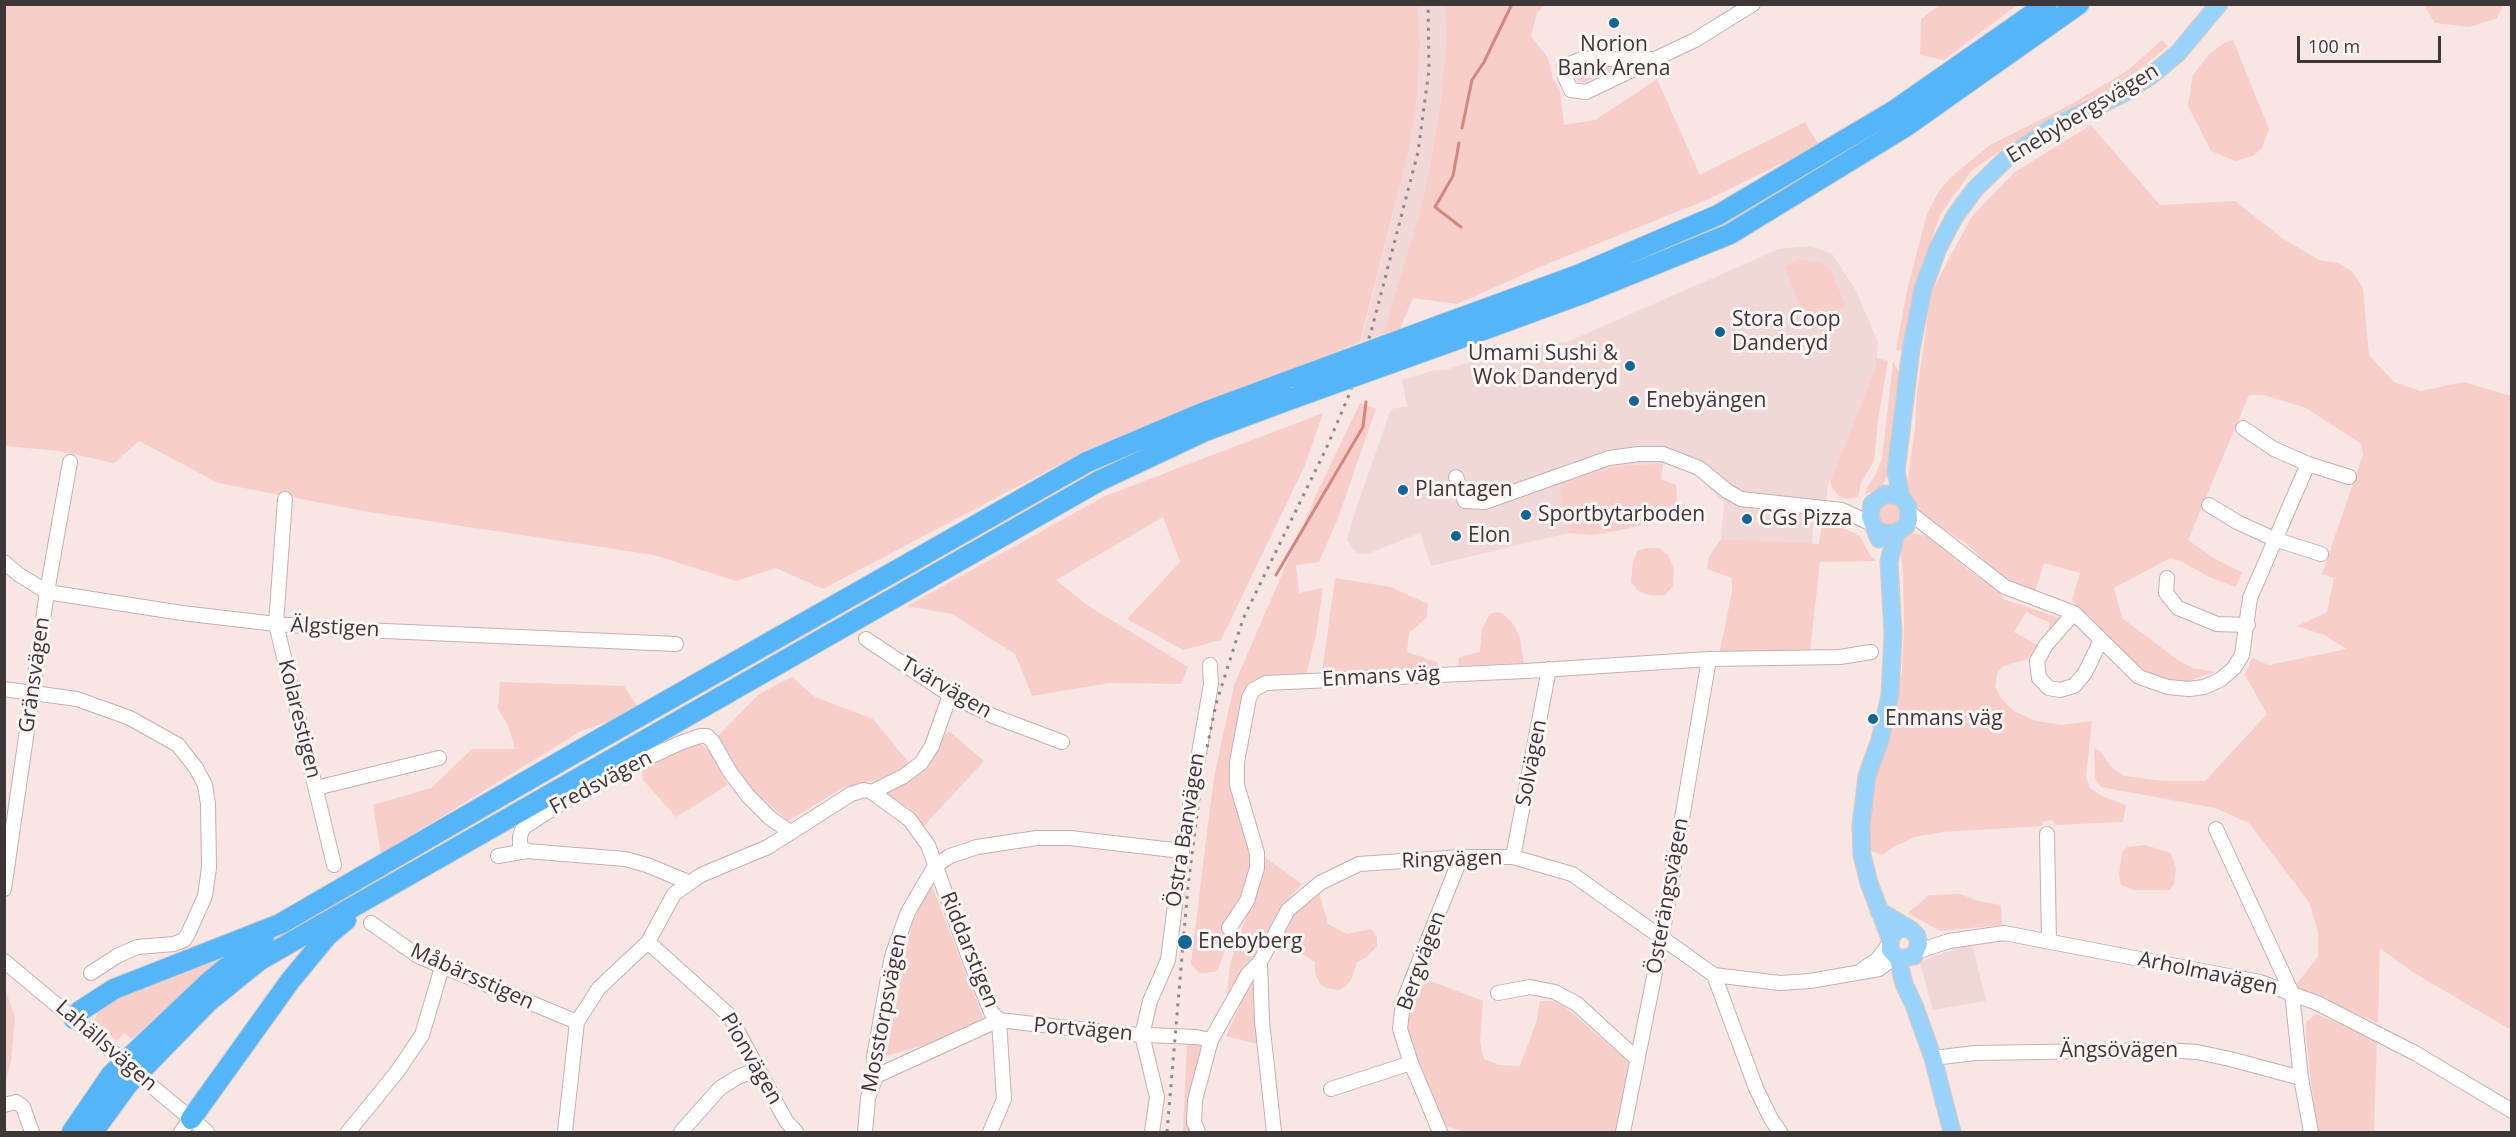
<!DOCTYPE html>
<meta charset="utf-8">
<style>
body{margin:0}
#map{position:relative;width:2516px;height:1137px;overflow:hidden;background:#f8e6e4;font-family:"Open Sans",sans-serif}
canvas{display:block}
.frame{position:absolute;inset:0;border:6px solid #3e3737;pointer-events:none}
.scale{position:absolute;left:2297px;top:36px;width:144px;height:27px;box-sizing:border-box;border:3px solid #3e3737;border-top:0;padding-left:8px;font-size:18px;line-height:21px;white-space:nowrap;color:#3e3737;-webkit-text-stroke:4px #fdf6f5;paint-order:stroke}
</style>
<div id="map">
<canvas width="2516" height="1137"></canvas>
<div class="frame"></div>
<div class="scale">100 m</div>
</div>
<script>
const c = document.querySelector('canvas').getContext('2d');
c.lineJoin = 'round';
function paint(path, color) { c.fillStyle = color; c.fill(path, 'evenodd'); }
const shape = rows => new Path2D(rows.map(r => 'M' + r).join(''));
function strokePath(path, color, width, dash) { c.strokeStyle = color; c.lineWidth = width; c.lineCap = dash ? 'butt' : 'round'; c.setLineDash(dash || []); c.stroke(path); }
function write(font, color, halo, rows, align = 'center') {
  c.font = font + ' "Open Sans",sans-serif'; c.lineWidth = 6; c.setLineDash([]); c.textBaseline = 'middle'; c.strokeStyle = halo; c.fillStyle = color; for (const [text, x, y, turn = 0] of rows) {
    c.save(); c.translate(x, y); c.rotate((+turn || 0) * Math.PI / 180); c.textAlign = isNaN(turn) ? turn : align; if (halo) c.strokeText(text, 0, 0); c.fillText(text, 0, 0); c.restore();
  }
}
const built = shape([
 [1418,5,1445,5,1446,41,1441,99,1432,155,1420,211,1383,334,1361,342,1409,151,1417,98,1420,43],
 [1811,246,1832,254,1855,289,1878,342,1876,366,1828,484,1824,517,1814,516,1812,545,1721,539,1724,503,1693,472,1675,464,1626,465,1591,473,1559,484,1568,533,1431,566,1420,533,1367,554,1358,553,1352,548,1347,540,1356,509,1391,409,1407,406,1402,380,1435,370,1446,370,1513,347,1567,342,1779,249],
 [1972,944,1986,1001,1933,1010,1920,963,1934,956]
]);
const green = shape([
 [1418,4,1420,43,1417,98,1409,151,1360,342,1087,450,823,589,776,568,736,581,654,555,369,512,218,483,139,441,114,463,59,451,5,446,4,5],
 [1445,5,1544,5,1537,13,1531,36,1548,58,1553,79,1560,90,1564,125,1595,120,1657,79,1700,175,1805,122,1819,145,1709,199,1547,264,1457,304,1413,298,1400,329,1383,334,1420,211,1432,155,1441,99,1446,42],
 [1940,5,1940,4,2017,5,1944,60,1920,55,1921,19],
 [2424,5,2504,5,2496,19,2468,27,2435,23],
 [2162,40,2168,46,2118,87,1997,153,1972,170,1940,215,1922,268,1905,347,1899,351,1896,349,1908,286,1927,214,1939,191,1952,176,1990,145,2068,106,2127,71],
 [2233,40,2269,129,2262,148,2253,156,2235,161,2211,151,2188,106,2193,75,2210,53,2226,42],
 [1623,64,1623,66,1584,82,1578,81,1573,74,1577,66],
 [2091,125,2160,205,2235,201,2282,238,2319,260,2338,263,2352,271,2363,288,2369,355,2394,382,2421,391,2464,382,2511,396,2511,1030,2411,971,2380,948,2378,1023,2294,987,2318,957,2318,932,2309,902,2249,823,2215,808,2101,787,2095,778,2094,748,2100,751,2110,766,2124,776,2163,781,2205,781,2267,714,2245,675,2252,658,2269,665,2347,649,2324,635,2297,626,2327,612,2334,578,2322,574,2363,454,2361,444,2306,408,2264,395,2249,395,2188,540,2217,560,2242,572,2236,587,2209,577,2181,561,2170,558,2114,588,2122,618,2178,660,2193,668,2215,672,2182,683,2143,674,2110,641,2090,616,2078,609,2072,600,2080,573,2044,563,2036,589,2030,592,1993,570,1966,543,1929,521,1909,502,1908,480,1915,428,1917,393,1931,292,1972,216,2015,172],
 [1800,259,1821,263,1831,271,1846,307,1807,322,1785,267],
 [1876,358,1888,361,1878,420,1874,461,1861,483,1858,497,1846,499,1839,496,1833,489,1830,480,1876,366],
 [1893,362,1901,374,1890,470,1881,488,1866,494,1867,487,1875,476,1882,459],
 [1360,403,1376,409,1338,518,1319,562,1296,565,1299,593,1323,588,1316,635,1306,675,1259,679,1252,682,1244,695,1235,736,1231,772,1252,858,1250,875,1238,915,1218,969,1215,972,1199,973,1191,964,1206,840,1214,777,1234,685,1317,493],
 [1323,413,1305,465,1221,640,1183,650,1127,619,1180,562,1163,517,1056,580,1087,605,1188,667,1181,684,1109,683,1032,696,1015,654,952,614,907,606,1105,496],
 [1663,464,1661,479,1676,485,1677,500,1672,508,1637,526,1617,531,1591,535,1568,533,1559,484,1591,473,1626,465],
 '1878 514a12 12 0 1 1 24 0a12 12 0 1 1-24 0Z',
 [1822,523,1845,529,1860,536,1870,555,1876,561,1820,562,1810,651,1719,655,1732,592,1732,578,1707,569,1709,557,1721,539,1819,544],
 [1910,533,1924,535,1940,543,1968,570,1999,590,2003,599,2063,619,2050,630,2048,630,2050,623,2026,612,2014,632,2037,645,2028,659,2004,666,1998,671,1995,686,2000,697,2014,711,2036,721,2062,725,2092,721,2086,777,2090,788,2101,796,2126,805,2123,822,2055,825,2053,820,2042,822,2042,826,1943,832,1915,837,1893,847,1882,855,1870,850,1868,832,1872,792,1902,673,1904,625,1903,570,1898,541],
 [1646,548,1659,548,1668,555,1674,569,1673,586,1665,595,1652,596,1638,591,1631,582,1633,563,1637,551],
 [1335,578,1391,587,1428,604,1427,617,1409,633,1407,652,1437,662,1439,668,1322,673],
 [1497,612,1502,613,1514,625,1520,638,1524,663,1458,666,1459,657,1480,652,1482,629,1490,614],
 [792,677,815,697,873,719,909,763,881,779,844,787,788,821,738,777,715,739,759,694],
 [500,682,624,686,638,707,616,719,581,731,381,854,373,805,431,788,472,749,515,749,508,725,498,709],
 [949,731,984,761,924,826,909,808,883,792],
 [698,742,709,750,728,785,676,817,643,780,641,762],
 [2145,845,2171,853,2176,868,2174,884,2170,890,2134,890,2121,885,2119,875,2122,853,2127,847],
 [1262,855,1302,884,1279,910,1231,998,1227,994,1230,964,1256,887],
 [931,884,984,1020,949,1038,886,1056,912,923],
 [1319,892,1328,924,1347,934,1371,929,1377,937,1377,946,1367,957,1357,962,1351,980,1346,986,1338,990,1326,988,1320,984,1315,973,1315,962,1296,950,1275,948,1285,926,1298,909],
 [1959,894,1979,901,2001,905,2002,925,1940,931,1908,913,1929,895],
 [219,960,132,1039,124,1033,117,1041,94,1022,99,1008,122,996,206,961],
 [1417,976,1483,1001,1480,1042,1484,1059,1499,1065,1520,1066,1536,1023,1540,1001,1558,1001,1631,1064,1616,1132,1465,1132,1445,1126,1408,1035,1405,1020],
 [1257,978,1258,1044,1226,1036,1250,984],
 [5,989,15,1017,11,1061,5,1084],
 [2316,1014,2377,1040,2374,1132,2317,1132,2306,1037,2306,1022],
 [1187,1043,1201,1046,1205,1053,1195,1132,1183,1132]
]);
const stream = shape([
 [1462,128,1472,80,1484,62,1512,4],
 [1459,143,1453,176,1435,207,1461,227],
 [1276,575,1363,427,1366,402]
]);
const minor = shape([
 [1653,59,1582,59,1564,66,1565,77,1571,90,1586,92,1695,40,1753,4],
 [2243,428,2274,449,2308,464,2349,477],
 [1456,477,1465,501,1485,502,1609,458,1639,454,1663,454,1699,468,1727,491,1741,499,1842,510,1874,525],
 [285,499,276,624,334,865],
 [2209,505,2237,522,2274,539,2321,554],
 [1910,513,2005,587,2074,613,2139,677,2168,687,2189,689,2204,687,2220,680,2234,668,2242,655,2250,598,2308,464],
 [4,562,18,574,47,592,182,613,276,624,341,629,676,644],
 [2167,578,2166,593,2178,608,2217,624,2248,625],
 [2074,613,2046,645,2037,661,2039,678,2049,688,2060,690,2074,686,2085,673,2101,640],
 [866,639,950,695,993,716,1062,742],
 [4,689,77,699,130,718,178,745,196,768,205,785,208,804,209,868,205,896,188,934,184,940,174,944,137,947,117,956,91,973],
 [316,788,439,758],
 [872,792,910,820,928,845,971,963,991,1012,999,1020,1004,1099,990,1132],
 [2216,829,2292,993,2301,1078,2311,1132],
 [2047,834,2049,941],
 [498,856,527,851],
 [1513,857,1549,669],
 [688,882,647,865,625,859,527,851,520,846,520,836,523,828,544,814,602,779,680,743,700,736,707,736,713,742,730,772,748,796,770,818,790,832],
 [4,889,47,592,70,462],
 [371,923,418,956,577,1022],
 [1229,928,1247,901,1257,868,1257,853,1237,785,1237,762,1249,698,1253,690,1266,683,1526,671,1709,659,1840,657,1871,652],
 [648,942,729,1015,786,1121,796,1132],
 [1916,952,1949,941,2004,933,2260,982,2317,1003,2415,1053,2512,1111],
 [4,961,100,1041],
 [1863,969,1877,960,1889,944],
 [1714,975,1756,1088,1771,1119,1780,1132],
 [1498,993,1530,987,1555,992,1577,1004,1637,1059],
 [1933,1058,1975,1053,2164,1050,2197,1052,2230,1059,2301,1078],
 [876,1076,999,1020,1122,1034,1196,1037,1211,1040,1248,974,1260,962],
 [1331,1089,1411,1063],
 [161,1094,207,1132],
 [4,1105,16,1102,23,1107,32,1132],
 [181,1132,191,1119],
 [348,1132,397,1072,422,1035,442,967],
 [565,1132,577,1022,599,988,648,942,674,894,701,875,768,847,851,794,864,790,872,792,904,776,921,763,932,746,950,695],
 [681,1132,720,1088,738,1077,758,1069],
 [865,1132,868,1098,876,1076,874,1057,892,956,908,912,935,866,950,856,977,847,1037,838,1070,838,1182,851],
 [1152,1132,1157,1097,1142,1035,1150,1001,1168,960,1182,851,1211,684,1210,665],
 [1198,1132,1194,1122,1195,1100,1211,1040],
 [1274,1132,1262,1021,1260,962,1288,910,1320,883,1359,864,1461,857,1513,857,1572,874,1714,975,1780,983,1810,981,1879,969,1895,957],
 [1440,1132,1411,1063,1400,1029,1403,1002,1461,857],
 [1623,1132,1662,937,1709,659]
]);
const major = shape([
 [1876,529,1883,533,1896,533,1906,526,1909,520,1908,506,1901,497,1896,471,1911,350,1923,289,1938,248,1955,216,1975,189,2005,160,2052,128,2124,93,2153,74,2178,53,2219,4],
 [1879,539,1870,517,1872,504,1885,494,1901,497],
 [1879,911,1911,930,1917,936,1919,944,1914,956,1898,959,1890,950,1890,938,1898,929,1905,928],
 [1890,938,1869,883,1862,855,1861,826,1867,776,1880,740,1890,695,1893,634,1889,562,1896,533],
 [1898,959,1904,984,1914,1005,1933,1058,1952,1132]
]);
const highway = shape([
 [1441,325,1578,275,1718,215,1895,110,2047,4],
 [1450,342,1587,292,1730,234,1905,127,2079,4],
 [74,1019,80,1011,114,989,280,924,568,757,1087,462,1200,414,1297,378],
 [191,1119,290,981,328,935,346,920],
 [72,1132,111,1075,210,981,264,937],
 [93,1132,128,1084,208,1002,260,960,1099,481,1203,432,1294,398]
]);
const rail = shape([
 [1167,1132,1188,886,1203,767,1216,704,1243,619,1326,449,1349,395,1371,332,1418,152,1429,70,1428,4]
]);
const minorBridge = shape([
 [100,1041,161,1094]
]);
const highwayBridge = shape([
 [1297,378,1441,325],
 [1294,398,1450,342]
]);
const markers = [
 [1614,23,6,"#146597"],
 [1720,332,6,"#146597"],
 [1630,366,6,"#146597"],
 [1634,401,6,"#146597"],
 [1403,490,6,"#146597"],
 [1526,515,6,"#146597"],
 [1747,519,6,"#146597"],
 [1456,536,6,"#146597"],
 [1873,719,6,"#146597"],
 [1185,942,8,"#146597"]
];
const poiNames = [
 ["Norion",1614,45,"center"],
 ["Bank Arena",1614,69,"center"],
 ["Stora Coop",1732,320],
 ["Danderyd",1732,344],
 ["Umami Sushi &",1618,354,"right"],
 ["Wok Danderyd",1618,378,"right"],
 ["Enebyängen",1646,401],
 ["Plantagen",1415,490],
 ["Sportbytarboden",1538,515],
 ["CGs Pizza",1759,519],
 ["Elon",1468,536],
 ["Enmans väg",1885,719],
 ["Enebyberg",1198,942]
];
const streetNames = [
 ["Enebybergsvägen",2083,114,-31],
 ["Älgstigen",335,628,3],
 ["Gränsvägen",35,675,-82],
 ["Enmans väg",1381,677,-3],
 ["Tvärvägen",946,688,30],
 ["Kolarestigen",299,719,76],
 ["Solvägen",1532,763,-79],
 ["Fredsvägen",601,783,-28],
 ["Östra Banvägen",1186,830,-81],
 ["Ringvägen",1452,860,-2],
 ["Österängsvägen",1668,896,-80],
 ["Riddarstigen",969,950,68],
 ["Bergvägen",1422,961,-70],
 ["Arholmavägen",2208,974,12],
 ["Måbärsstigen",472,977,24],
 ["Mosstorpsvägen",885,1013,-79],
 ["Portvägen",1083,1030,5],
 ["Lahällsvägen",106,1046,41],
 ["Ängsövägen",2119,1051],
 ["Pionvägen",751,1059,60]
];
paint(built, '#f1d7d5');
paint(green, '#f7ceca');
strokePath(stream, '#d38781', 3);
strokePath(minor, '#c2b1af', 16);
strokePath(major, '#cdcbcb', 19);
strokePath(highway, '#cdcbcb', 22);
strokePath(minor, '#fff', 14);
strokePath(major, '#99d3fb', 16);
strokePath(highway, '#55b5f8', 20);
strokePath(rail, '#938786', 3, [3, 6]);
strokePath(minorBridge, '#c2b1af', 16, []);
strokePath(highwayBridge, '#cdcbcb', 22, []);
strokePath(minorBridge, '#fff', 14);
strokePath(highwayBridge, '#55b5f8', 20);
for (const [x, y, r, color] of markers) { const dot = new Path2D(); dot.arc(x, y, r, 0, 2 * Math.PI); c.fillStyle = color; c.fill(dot); strokePath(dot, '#fdf6f5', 2); }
write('21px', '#3e3737', '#fdf6f5', poiNames, 'left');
write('21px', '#3e3737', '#fdf6f5', streetNames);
</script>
